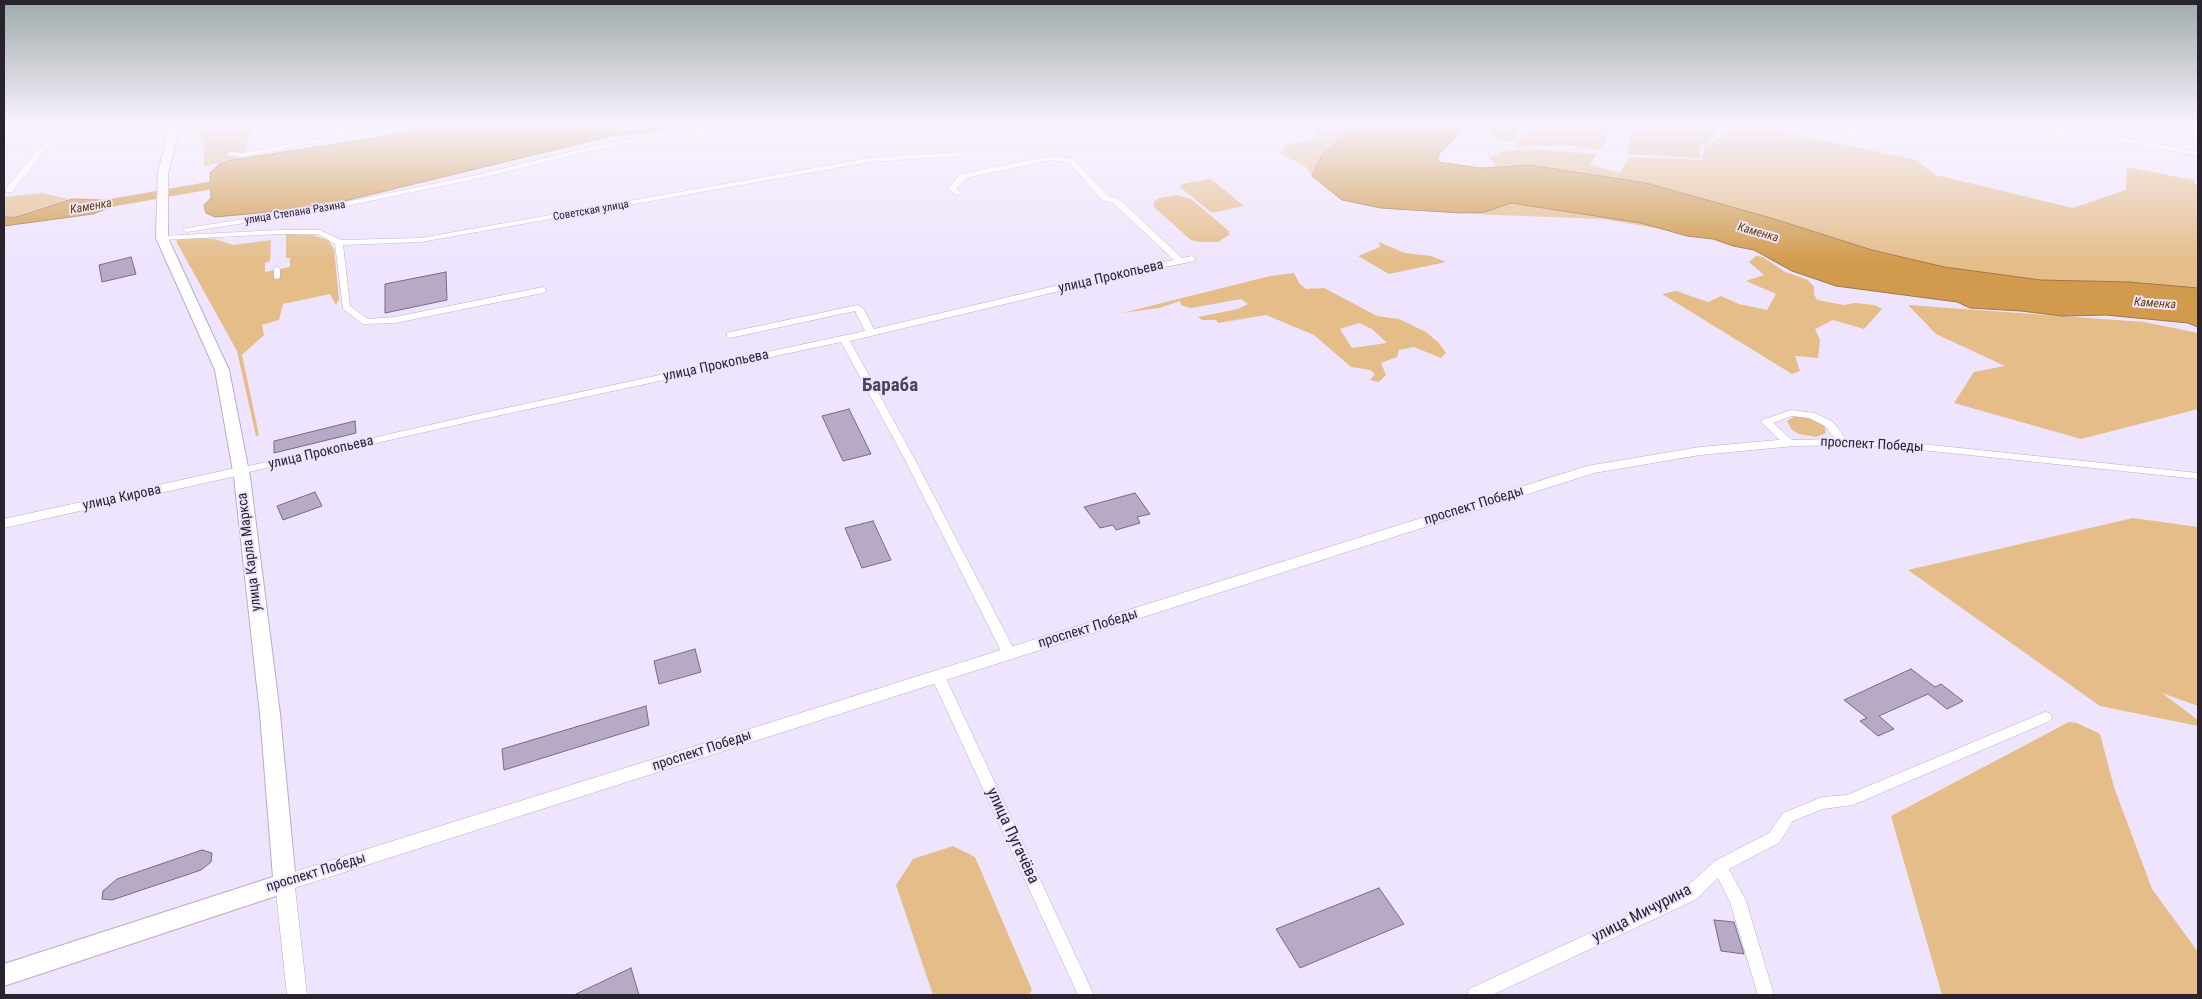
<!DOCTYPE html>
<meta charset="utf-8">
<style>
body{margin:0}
#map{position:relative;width:2202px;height:999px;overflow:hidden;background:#efe4fd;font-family:"Roboto Condensed",sans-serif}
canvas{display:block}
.frame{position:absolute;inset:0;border:5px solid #29232f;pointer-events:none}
</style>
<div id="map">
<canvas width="2202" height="999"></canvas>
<div class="frame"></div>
</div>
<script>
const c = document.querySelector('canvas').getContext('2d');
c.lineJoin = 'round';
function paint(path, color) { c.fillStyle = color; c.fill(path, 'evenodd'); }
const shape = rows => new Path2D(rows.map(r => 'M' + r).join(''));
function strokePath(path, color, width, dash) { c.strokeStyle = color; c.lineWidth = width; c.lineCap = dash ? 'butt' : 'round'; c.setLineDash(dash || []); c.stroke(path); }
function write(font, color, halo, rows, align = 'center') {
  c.font = font + ' "Roboto Condensed",sans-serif'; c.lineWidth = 4; c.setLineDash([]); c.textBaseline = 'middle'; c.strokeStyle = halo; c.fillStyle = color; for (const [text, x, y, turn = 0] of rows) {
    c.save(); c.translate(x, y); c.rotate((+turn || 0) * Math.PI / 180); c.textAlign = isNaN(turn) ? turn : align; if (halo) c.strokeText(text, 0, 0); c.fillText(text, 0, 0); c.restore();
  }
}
const green = shape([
 [1305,124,1357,124,1321,156,1312,176,1305,166,1280,154,1284,150,1284,145,1310,141,1315,135,1316,131,1304,128,1302,125],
 [1483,124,1537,124,1517,131,1516,140,1505,142,1497,140],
 [1546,124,1612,124,1604,145,1598,150,1569,145,1514,147,1524,132],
 [1632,124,1714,124,1716,137,1700,146,1700,158,1627,154],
 [1733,124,1782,124,1789,133,1916,160,1936,175,2073,208,2126,190,2127,167,2193,180,2198,187,2198,288,2129,282,2041,280,1944,267,1872,250,1771,218,1646,183,1529,165,1496,166,1489,157,1504,151,1530,149,1597,154,1590,165,1620,173,1629,157,1703,160,1704,147,1717,140],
 [1828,124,1880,124,1877,133],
 [252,129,244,156,204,167,204,147,197,130],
 [1210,179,1212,180,1244,206,1212,213,1180,187,1182,184],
 [42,193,69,199,16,216,4,216,4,197],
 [1176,195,1191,199,1229,231,1229,235,1218,242,1199,242,1191,240,1154,207,1154,202,1159,198],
 [1497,200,1631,220,1684,233,1603,219,1469,214],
 [286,234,312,235,328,240,334,249,339,299,336,305,330,294,283,304,279,320,262,325,264,335,242,355,259,435,256,436,237,351,176,241,186,237,215,239,233,245,271,240,270,261,265,263,265,272,290,267,290,258,286,258],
 [1379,242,1405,253,1431,256,1446,262,1389,274,1358,256,1380,247],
 [1756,256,1763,257,1785,272,1808,280,1814,287,1814,294,1817,300,1844,305,1855,303,1874,305,1882,309,1864,329,1833,320,1815,329,1820,340,1818,358,1795,356,1800,371,1792,374,1662,294,1676,291,1708,302,1721,296,1739,304,1767,310,1776,294,1746,281,1764,275,1749,262],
 [1294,273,1299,283,1306,289,1324,288,1377,316,1399,319,1426,332,1439,343,1446,353,1441,358,1414,347,1399,350,1397,357,1381,363,1386,375,1379,382,1370,380,1375,374,1370,370,1351,367,1314,335,1266,315,1218,323,1216,320,1202,320,1198,317,1238,309,1248,304,1241,299,1191,308,1181,305,1180,301,1159,308,1122,313,1270,276],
 [1359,323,1372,329,1387,343,1352,348,1340,329],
 [1908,305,2144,322,2198,333,2198,409,2081,439,1954,403,1974,372,2005,366,1936,334],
 [1795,416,1810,418,1824,425,1826,433,1816,437,1799,434,1792,430,1787,421],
 [2133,518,2198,527,2198,706,2162,693,2198,720,2198,726,2100,706,1908,570],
 [2069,722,2077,723,2100,734,2114,787,2152,889,2198,952,2198,995,1942,995,1891,816],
 [953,846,975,857,1032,990,1029,995,933,995,896,885,913,859]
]);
const water = shape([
 [434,124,683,124,647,133,615,135,340,202,281,211,215,217,206,213,204,205,211,198,210,173,219,164,231,160,382,137,434,124],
 [1357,124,1462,124,1463,127,1456,137,1439,154,1438,162,1480,168,1529,165,1646,183,1771,218,1872,250,1944,267,2041,280,2129,282,2198,288,2198,327,2188,323,2106,315,2062,316,2021,311,1970,308,1957,302,1836,286,1792,271,1754,250,1733,246,1713,239,1687,236,1641,223,1511,203,1485,212,1461,213,1381,208,1342,200,1312,176,1321,156,1357,124],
 [72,199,126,201,93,214,4,226,4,217,16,217,72,199]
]);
const river = shape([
 [236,177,241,178,243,181,241,184,99,209,92,205,99,201,236,177]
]);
const building = shape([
 [131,257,136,274,102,282,99,265,131,257],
 [446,272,447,300,385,313,385,284,446,272],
 [849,409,871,454,843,461,822,416,849,409],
 [355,421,356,433,274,453,274,441,355,421],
 [315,492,322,506,283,520,277,506,315,492],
 [1135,493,1150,514,1137,517,1140,523,1116,530,1113,525,1100,528,1084,507,1135,493],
 [873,521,891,560,862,568,845,528,873,521],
 [695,649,701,672,659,684,654,661,695,649],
 [1911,669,1935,687,1941,684,1963,701,1947,709,1928,694,1879,716,1894,729,1878,736,1860,721,1867,718,1844,700,1911,669],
 [646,706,649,725,504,770,502,749,646,706],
 [202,850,212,853,211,862,201,870,112,900,102,899,103,891,117,879,202,850],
 [1379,888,1404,924,1300,968,1276,929,1379,888],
 [1714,920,1734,922,1744,954,1721,951,1714,920],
 [631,968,639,995,574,995,631,968]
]);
const pedestrian = shape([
 [277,270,277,276]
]);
const minor = shape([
 [59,124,66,124,12,192,6,192,6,188,59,124],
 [241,124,248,124,241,131,237,129,241,124],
 [396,124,409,124,242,157,230,156,226,154,230,152,242,153,396,124],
 [711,124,724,124,594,150,485,177,327,210,187,232,183,230,187,228,327,206,485,173,594,146,711,124],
 [2042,124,2055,124,2198,152,2198,156,2045,126,2042,124],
 [956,152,960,154,959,156,870,162,421,242,343,245,350,306,368,319,395,317,543,287,547,290,543,293,395,323,363,324,343,309,335,244,318,234,279,234,162,240,158,238,162,236,279,230,320,230,341,240,421,238,870,158,956,152],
 [1051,156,1074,159,1108,196,1119,199,1182,258,1192,256,1195,257,1195,261,1139,272,850,341,913,456,1016,653,1014,656,1009,658,1004,656,1002,653,903,456,841,342,478,420,240,474,235,471,240,468,478,414,865,331,855,311,730,338,727,337,727,333,730,332,858,305,863,308,874,329,1139,266,1174,260,1113,203,1102,200,1069,163,1051,160,966,178,956,189,961,193,957,195,948,189,960,174,1051,156],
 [1791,410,1815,413,1833,422,1846,439,1912,443,2198,473,2198,479,1912,449,1862,445,1789,446,1785,445,1761,422,1762,420,1791,410],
 [1792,416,1809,418,1825,426,1835,439,1792,440,1773,423,1792,416],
 [938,671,943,673,945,676,1094,995,1078,995,931,676,933,673,938,671],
 [2045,712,2050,713,2052,717,2050,721,1853,805,1823,809,1793,821,1779,843,1729,869,1746,901,1774,995,1758,995,1730,902,1718,878,1695,900,1492,995,1467,995,1469,989,1683,890,1715,861,1769,833,1783,813,1822,797,1847,795,2045,712]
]);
const tertiary = shape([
 [1789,439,1794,440,1795,443,1794,446,1700,455,1594,473,295,888,307,995,287,995,275,883,278,877,1587,466,1700,447,1789,439],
 [240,467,247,471,245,474,4,528,4,519,240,467]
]);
const secondary = shape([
 [170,124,180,124,168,173,168,238,229,370,250,477,280,714,296,883,293,890,285,893,4,986,4,964,273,877,260,714,234,477,215,370,156,238,158,173,170,124]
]);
const farStreetnames = [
 ["Советская улица",591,211,-10],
 ["улица Степана Разина",295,213,-9]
];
const farWaternames = [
 ["Каменка",91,207,-10],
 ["Каменка",1758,233,16],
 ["Каменка",2155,304,4]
];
const streetNames = [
 ["улица Прокопьева",1111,277,-13],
 ["улица Прокопьева",716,366,-12],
 ["проспект Победы",1872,445,3],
 ["улица Прокопьева",321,453,-13],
 ["улица Кирова",122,498,-12],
 ["проспект Победы",1474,506,-17],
 ["улица Карла Маркса",250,552,-97],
 ["проспект Победы",1088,629,-17],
 ["проспект Победы",702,751,-18],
 ["проспект Победы",316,873,-17]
];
const nearStreetnames = [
 ["улица Пугачёва",1012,836,65],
 ["улица Мичурина",1642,914,-27]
];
const districtNames = [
 ["Бараба",890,386]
];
paint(green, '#e4bd89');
paint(water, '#d19a4c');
strokePath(water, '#9f7643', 1);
paint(river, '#d19a4c');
paint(building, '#b8aac7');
strokePath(building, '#776a85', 1);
strokePath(pedestrian, '#b9abc9', 7);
strokePath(minor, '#b9abc9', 1);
strokePath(tertiary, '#b9abc9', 1);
strokePath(secondary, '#b9abc9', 2);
strokePath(pedestrian, '#fff', 6);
paint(minor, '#fff');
paint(tertiary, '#fff');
paint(secondary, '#fff');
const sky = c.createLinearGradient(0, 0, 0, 264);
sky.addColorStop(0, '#9faaaa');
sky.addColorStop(0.47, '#f8f3fe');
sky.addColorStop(1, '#f8f3fe00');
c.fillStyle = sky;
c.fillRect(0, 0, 2202, 264);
write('11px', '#29232f', '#efe4fd', farStreetnames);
write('italic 12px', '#654100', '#efe4fd', farWaternames);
write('14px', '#29232f', '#efe4fd', streetNames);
write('16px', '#29232f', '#efe4fd', nearStreetnames);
write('bold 19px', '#4e425b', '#efe4fd', districtNames);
</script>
